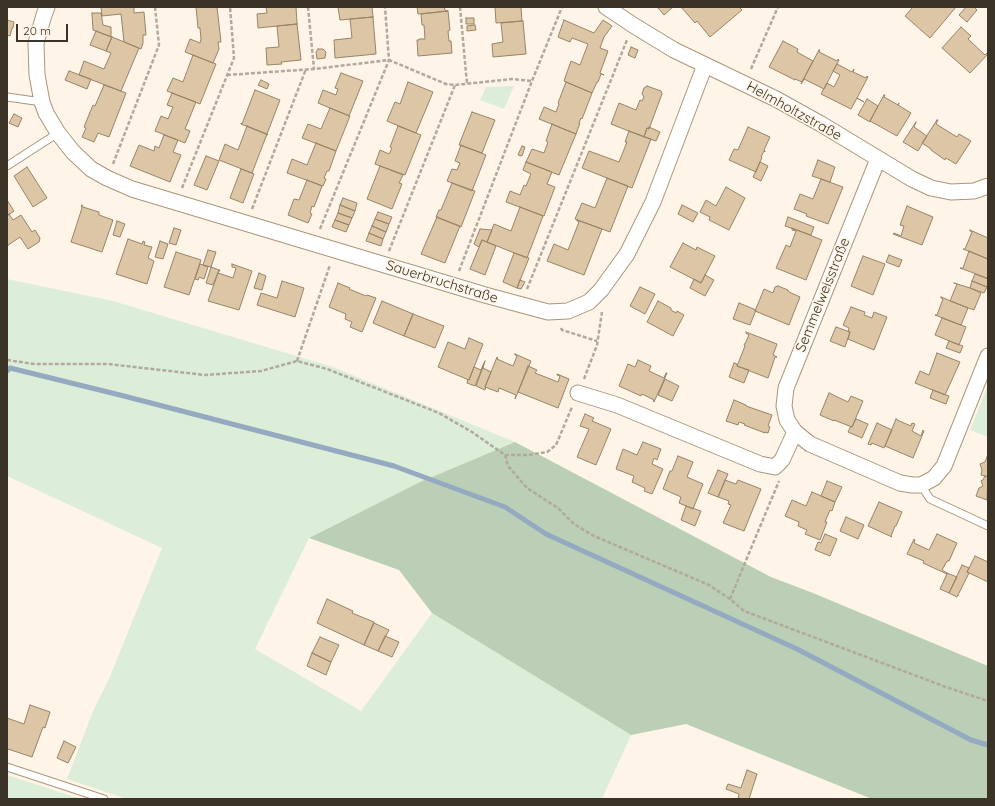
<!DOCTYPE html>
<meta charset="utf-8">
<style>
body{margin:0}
#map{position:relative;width:995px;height:806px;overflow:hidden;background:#fef5e8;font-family:Quicksand,sans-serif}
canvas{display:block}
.frame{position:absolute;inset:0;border:8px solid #3c3327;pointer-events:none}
.scale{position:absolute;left:16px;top:24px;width:52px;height:18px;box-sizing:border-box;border:2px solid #3c3327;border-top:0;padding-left:5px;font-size:12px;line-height:14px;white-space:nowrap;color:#3c3327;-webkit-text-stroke:3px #fef5e8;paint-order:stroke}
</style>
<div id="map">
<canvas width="995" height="806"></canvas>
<div class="frame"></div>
<div class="scale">20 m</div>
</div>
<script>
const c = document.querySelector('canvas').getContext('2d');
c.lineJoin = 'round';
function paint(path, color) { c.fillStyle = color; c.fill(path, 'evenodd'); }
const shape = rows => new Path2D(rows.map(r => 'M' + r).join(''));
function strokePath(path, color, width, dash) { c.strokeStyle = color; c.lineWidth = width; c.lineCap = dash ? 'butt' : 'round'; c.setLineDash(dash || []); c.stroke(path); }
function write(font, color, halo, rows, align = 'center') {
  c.font = font + ' Quicksand,sans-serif'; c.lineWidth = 3.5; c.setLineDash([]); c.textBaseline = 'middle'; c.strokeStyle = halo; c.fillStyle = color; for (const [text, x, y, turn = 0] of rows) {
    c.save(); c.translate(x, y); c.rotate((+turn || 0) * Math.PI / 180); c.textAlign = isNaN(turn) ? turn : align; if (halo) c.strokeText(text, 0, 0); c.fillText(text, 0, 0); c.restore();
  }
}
const green = shape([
 [514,86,504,109,480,100,486,87],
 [7,279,113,301,333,367,515,442,420,482,309,538,255,649,361,711,432,613,631,735,602,799,127,799,67,779,93,711,109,679,162,548,7,476],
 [988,385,988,437,970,430],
 [7,775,81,799,7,799]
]);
const forest = shape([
 [515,442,771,577,813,593,988,666,988,799,872,799,686,724,631,735,432,613,399,570,309,538,420,482]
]);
const stream = shape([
 [7,371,10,368,120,395,394,466,505,507,546,534,797,649,971,740,988,745]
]);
const building = shape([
 [101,7,134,7,134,13,144,12,146,35,143,35,143,43,141,49,124,42,121,14,102,16,101,7],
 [196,7,217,7,221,42,218,42,219,49,213,63,185,52,190,39,200,43,201,39,200,28,198,28,196,7],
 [266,7,296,7,297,24,258,28,257,14,267,13,266,7],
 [338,7,372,7,373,17,340,20,338,7],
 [417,7,444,7,445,10,448,11,418,14,417,7],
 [495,7,521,7,522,21,496,23,495,7],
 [660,7,673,7,664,15,658,8,660,7],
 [681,7,739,7,742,10,710,37,697,21,695,23,681,7],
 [913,7,956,7,930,38,905,16,913,7],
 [966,7,974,7,977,10,967,22,959,15,966,7],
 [448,11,450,30,448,31,449,41,451,41,452,53,418,56,417,40,419,40,419,39,425,39,424,25,422,25,421,14,448,11],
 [92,13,101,13,103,25,111,27,111,37,93,30,92,13],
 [373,17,376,54,335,58,334,40,352,38,350,19,373,17],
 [466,18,474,18,474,24,466,24,466,18],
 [7,20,14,22,13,28,12,28,10,36,7,35,7,20],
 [564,20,594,33,603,20,612,26,604,37,600,48,608,51,600,73,604,75,601,74,598,82,597,82,592,93,564,81,571,61,580,65,588,44,572,38,570,42,558,37,564,20],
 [523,21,526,54,493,57,492,44,503,42,501,23,523,21],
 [297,24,301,60,281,62,282,64,267,65,266,48,279,47,277,26,297,24],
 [475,25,476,30,467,31,467,26,475,25],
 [961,27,971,36,968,39,985,55,988,52,988,54,970,73,942,48,961,27],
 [96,31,112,37,106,51,90,45,96,31],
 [112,37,139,48,121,91,79,75,84,61,104,69,111,53,106,51,112,37],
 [783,41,798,49,797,52,813,61,802,82,795,79,795,80,769,67,783,41],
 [631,47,638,50,635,58,628,55,631,47],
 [318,49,323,49,326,52,325,58,317,59,316,52,318,49],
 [819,50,820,50,819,52,837,61,838,59,839,60,824,89,804,79,801,84,819,50],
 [193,55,216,64,200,104,167,91,173,78,183,82,193,55],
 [837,64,852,72,854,69,853,72,866,78,867,76,868,77,857,98,864,102,857,98,851,109,821,94,827,83,834,87,840,75,833,71,837,64],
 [69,71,91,79,87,89,65,80,69,71],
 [341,73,363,81,349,116,318,103,323,90,336,95,338,89,335,88,341,73],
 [261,80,269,84,267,89,258,85,261,80],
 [408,82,433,92,416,133,387,121,395,102,400,104,408,82],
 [566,82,592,93,582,119,581,118,579,123,580,123,576,134,539,119,544,107,556,112,559,104,558,103,566,82],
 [104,85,126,93,109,137,98,133,94,142,82,137,86,128,84,127,93,105,95,106,104,85],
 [647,86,661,91,662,94,649,129,647,128,644,137,611,124,619,103,636,110,640,100,642,101,644,97,642,94,644,88,647,86],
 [255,90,280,100,267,134,268,135,241,124,241,123,242,124,255,90],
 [172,93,196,102,185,129,190,131,185,143,155,131,161,116,168,119,173,107,167,105,172,93],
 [884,95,885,95,884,97,898,105,899,103,898,105,911,113,897,136,870,121,884,95],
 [867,99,878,106,870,121,871,121,870,122,858,115,867,99],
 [330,108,350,116,336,151,302,138,308,124,321,129,330,108],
 [472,112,495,120,482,153,459,145,472,112],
 [14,114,22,118,18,127,9,123,14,114],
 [937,120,938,120,936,124,957,137,959,134,971,141,956,164,946,158,945,160,931,150,931,149,922,143,937,120],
 [916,122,914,127,927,136,918,151,903,142,916,122],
 [552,124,576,134,559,175,526,162,532,149,544,153,548,142,546,141,552,124],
 [247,126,267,134,252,173,219,160,225,144,238,150,247,126],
 [398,126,421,135,405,175,375,164,380,150,389,154,392,148,390,147,398,126],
 [649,127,660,132,656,141,644,137,647,128,649,129,649,127],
 [748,127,770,137,764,150,765,151,765,152,764,151,761,157,762,157,756,172,729,160,734,149,738,150,748,127],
 [629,131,651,139,632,188,582,168,589,151,619,162,627,142,625,142,629,131],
 [164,135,178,140,173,152,181,155,170,182,130,166,139,145,154,151,155,146,159,148,164,135],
 [316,143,336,151,329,171,327,171,324,178,326,179,323,186,287,173,292,159,307,165,316,143],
 [461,145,486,155,472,191,447,181,452,169,457,170,460,163,455,161,461,145],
 [522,146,525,147,522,156,518,155,522,146],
 [206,156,219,161,207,190,194,185,206,156],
 [818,160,835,167,830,182,812,176,818,160],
 [526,162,552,172,547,184,555,187,544,216,506,202,510,191,520,195,524,185,526,186,531,174,523,170,526,162],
 [760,162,768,166,761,181,753,177,760,162],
 [380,166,403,175,399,183,402,184,392,209,367,199,380,166],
 [27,167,47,198,33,207,14,176,27,167],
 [241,169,254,174,243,203,230,198,241,169],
 [607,178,628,186,610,232,575,219,582,203,595,208,607,178],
 [821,179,843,187,828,224,806,216,807,214,794,209,800,194,813,199,821,179],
 [307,180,322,186,314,207,312,206,310,213,312,214,308,223,288,215,294,199,299,200,307,180],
 [452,183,475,191,461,227,436,217,439,210,441,210,452,183],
 [726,187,745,198,729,230,709,220,710,217,700,212,706,200,716,206,726,187],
 [343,198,357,203,355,211,340,205,343,198],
 [7,200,14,211,7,216,7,200],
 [82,205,83,207,99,212,99,215,113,220,102,252,71,242,82,208,81,206,82,205],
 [340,205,355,211,352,218,338,213,340,205],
 [682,205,698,213,693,222,678,214,682,205],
 [907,206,933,217,922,245,893,234,894,233,901,236,904,226,900,225,907,206],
 [520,207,543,216,527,258,487,242,494,224,511,231,520,207],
 [378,212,392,217,389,224,375,219,378,212],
 [338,213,352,218,349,225,335,220,338,213],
 [9,214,13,220,21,215,32,232,35,230,40,238,39,242,28,249,20,237,7,246,7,216,9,214],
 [437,217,460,226,445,263,421,254,437,217],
 [788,217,814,227,811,235,785,226,788,217],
 [375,219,389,224,386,232,372,226,375,219],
 [335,220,349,225,346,232,332,227,335,220],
 [577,220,602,229,584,275,547,261,554,244,568,250,579,222,577,221,577,220],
 [117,221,125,224,120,237,113,235,117,221],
 [372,226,386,232,383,239,369,233,372,226],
 [174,228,181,230,176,245,169,243,174,228],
 [792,228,822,240,806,280,776,268,786,245,790,247,796,231,792,230,792,228],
 [480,229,492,230,487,242,482,240,479,247,474,244,480,229],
 [970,230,988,238,988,259,963,249,965,249,972,232,970,231,970,230],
 [369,233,383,239,381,246,366,241,369,233],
 [128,239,142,244,143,241,145,242,144,245,152,247,148,258,154,261,147,284,116,274,128,239],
 [482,240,496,246,485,275,470,269,482,240],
 [160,241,168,244,163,259,155,257,160,241],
 [683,243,696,250,697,247,715,256,701,283,670,267,683,243],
 [208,250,216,252,211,267,203,265,208,250],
 [969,251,988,259,988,275,987,278,960,268,963,268,969,251],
 [176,252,201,260,189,295,164,287,176,252],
 [514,253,529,258,517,288,503,282,514,253],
 [889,255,902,260,899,267,886,262,889,255],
 [863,256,885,264,873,295,851,286,863,256],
 [200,264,208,267,204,279,199,277,198,280,195,279,200,264],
 [232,264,252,271,239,310,208,301,219,270,220,270,218,273,233,278,236,268,232,267,232,264],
 [211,267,219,270,213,285,206,283,211,267],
 [259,273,266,276,262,290,254,288,259,273],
 [975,274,988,279,988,283,987,287,972,281,975,274],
 [705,275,714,280,705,296,690,288,694,279,701,283,705,275],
 [520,280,525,282,521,289,517,288,520,280],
 [282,281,304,288,295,317,257,305,261,293,277,298,282,281],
 [972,281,987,287,984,293,970,288,972,281],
 [338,283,350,288,349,289,366,296,367,295,376,298,362,332,350,327,352,322,345,319,346,314,329,307,338,283],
 [954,283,970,288,981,293,974,310,950,301,957,284,954,283],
 [778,286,788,290,789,292,800,297,789,325,755,311,764,289,773,293,775,287,778,286],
 [640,287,655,294,645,314,630,306,640,287],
 [941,297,968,308,961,325,935,315,937,315,943,299,941,298,941,297],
 [382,301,413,314,404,336,373,323,382,301],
 [658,301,671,308,671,310,676,313,677,311,684,315,673,336,647,322,658,301],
 [739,303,756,310,750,325,733,319,739,303],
 [851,307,865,312,864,315,872,318,874,312,887,317,874,350,848,339,850,332,848,332,849,328,843,325,851,307],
 [413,314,444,326,435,348,404,336,413,314],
 [942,318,966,327,959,345,935,335,942,318],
 [836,327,850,332,845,347,830,341,836,327],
 [746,332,777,344,773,355,777,357,775,357,768,378,737,366,745,346,744,344,745,344,749,335,746,333,746,332],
 [469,338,483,344,469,380,438,367,448,342,465,349,469,338],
 [949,341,963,346,960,353,946,348,949,341],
 [937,353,960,362,945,395,915,383,920,371,929,375,937,353],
 [515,354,531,361,515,399,516,395,499,388,498,392,485,387,497,357,498,358,497,359,513,366,517,356,515,355,515,354],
 [638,360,651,366,649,371,664,378,666,373,667,373,654,402,653,401,654,400,642,394,641,396,619,386,628,364,635,367,638,360],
 [485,361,475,386,467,383,468,379,469,380,474,367,481,370,485,361],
 [734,363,737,364,737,366,749,370,744,383,729,377,734,363],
 [484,364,483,368,491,372,485,387,486,387,485,390,476,386,484,364],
 [528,366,537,370,535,373,558,382,560,376,557,375,557,374,569,379,558,408,518,392,528,366],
 [665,379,679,386,672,401,658,395,665,379],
 [933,390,949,396,946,404,930,398,933,390],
 [829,393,848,402,851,396,863,401,852,427,834,420,834,421,820,415,829,393],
 [734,400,746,405,746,406,772,415,768,426,770,427,768,433,765,432,765,433,744,425,745,424,739,422,738,425,726,421,734,400],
 [585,414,594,418,592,421,611,429,596,465,577,457,589,429,580,426,585,414],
 [856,419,868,424,862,438,848,432,851,426,852,427,856,419],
 [896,419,897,419,897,420,911,426,912,423,915,424,912,431,921,436,923,430,924,431,913,458,885,446,896,419],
 [877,423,892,430,884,448,872,443,871,445,868,444,877,423],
 [643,442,661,449,657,460,654,458,652,464,663,469,652,494,644,491,645,488,632,482,634,476,616,469,623,449,637,455,643,442],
 [988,454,988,477,981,475,982,470,980,464,985,462,988,454],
 [678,456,693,462,687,477,703,484,693,509,679,503,681,497,663,489,670,471,672,471,678,456],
 [718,470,728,474,718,497,708,493,718,470],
 [985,476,988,477,987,500,976,496,979,488,983,486,981,481,982,480,983,480,985,476],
 [725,480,736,484,738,480,761,489,744,531,723,523,731,505,728,504,729,501,718,497,725,480],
 [827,481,842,487,835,502,821,496,827,481],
 [812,492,835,502,832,511,830,510,825,522,827,522,820,540,805,534,807,530,798,526,799,522,785,516,792,500,806,506,812,492],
 [879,502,902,512,896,526,895,526,891,536,892,537,868,526,879,502],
 [686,506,701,511,695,526,681,520,686,506],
 [846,517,864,525,858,539,840,531,846,517],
 [825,534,837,539,830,556,815,550,818,542,821,543,825,534],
 [937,534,957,543,949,561,947,561,942,570,947,573,947,574,923,563,924,561,907,554,914,539,915,540,914,543,929,550,937,534],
 [975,556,988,562,988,582,967,572,975,556],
 [962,565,969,568,967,572,969,573,957,597,949,593,962,565],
 [947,574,947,573,957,577,949,593,940,589,947,574],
 [327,599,353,611,352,613,374,622,364,645,317,623,327,599],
 [374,623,389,630,378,651,364,645,374,623],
 [385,636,399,642,392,657,378,651,385,636],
 [320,637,339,645,331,662,312,653,320,637],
 [312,653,331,662,326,675,307,666,312,653],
 [30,705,50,712,45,728,43,727,32,757,8,749,7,752,7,718,24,724,30,705],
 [64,741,76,747,68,763,57,758,64,741],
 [747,770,757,774,749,799,738,799,739,794,726,789,728,784,741,788,747,770]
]);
const path = shape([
 [308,7,314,69],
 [460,7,467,84],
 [751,69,778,7],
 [227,75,314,69,389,60,446,84,455,85,512,79,532,81],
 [113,164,159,45,155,7],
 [182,188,234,58,230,7],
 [252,209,306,69],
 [320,229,389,60,385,7],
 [389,251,455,85],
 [459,271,532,81,562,7],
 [527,289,627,40],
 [561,328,562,330,597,341],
 [7,360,34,364,108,364,205,375,261,371,297,361,327,369,439,413,472,432,505,455,508,466,527,488,558,508,574,524,594,536,709,585,730,599,744,611,946,687,988,701],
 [297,361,330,265],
 [584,379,597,345,602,312],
 [505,455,529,455,547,452,556,445,572,407],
 [730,599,779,481]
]);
const lane = shape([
 [7,97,42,102],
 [7,166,58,133],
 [921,485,930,499,988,526],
 [7,767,104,799]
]);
const street = shape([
 [47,7,44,15,36,43,37,75,42,102,46,113,58,133,73,152,91,169,107,178,132,189,485,295,548,312,568,311,589,302,601,290,627,254,653,202,705,65],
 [606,7,633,25,674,50,776,99,821,124,912,179,931,188,951,192,974,191,988,186],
 [878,159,786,388,784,406,787,420,795,432,810,444,900,483,912,485,921,485,934,478,944,466,988,356],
 [578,393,617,405,760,464,775,467,782,460,795,432]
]);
const streetNames = [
 ["Helmholtzstraße",794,111,29],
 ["Sauerbruchstraße",442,282,17],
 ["Semmelweisstraße",823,295,-68]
];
paint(green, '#dceed8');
paint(forest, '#bacfb6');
strokePath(stream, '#95a9c0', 5);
paint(building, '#dcc6a6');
strokePath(building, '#988366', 1);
strokePath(lane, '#ab9678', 9);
strokePath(street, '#ab9678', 17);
strokePath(path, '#b2a99c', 2.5, [4, 2]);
strokePath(lane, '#fff', 7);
strokePath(street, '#fff', 15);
write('14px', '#3c3327', '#fef5e8', streetNames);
</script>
